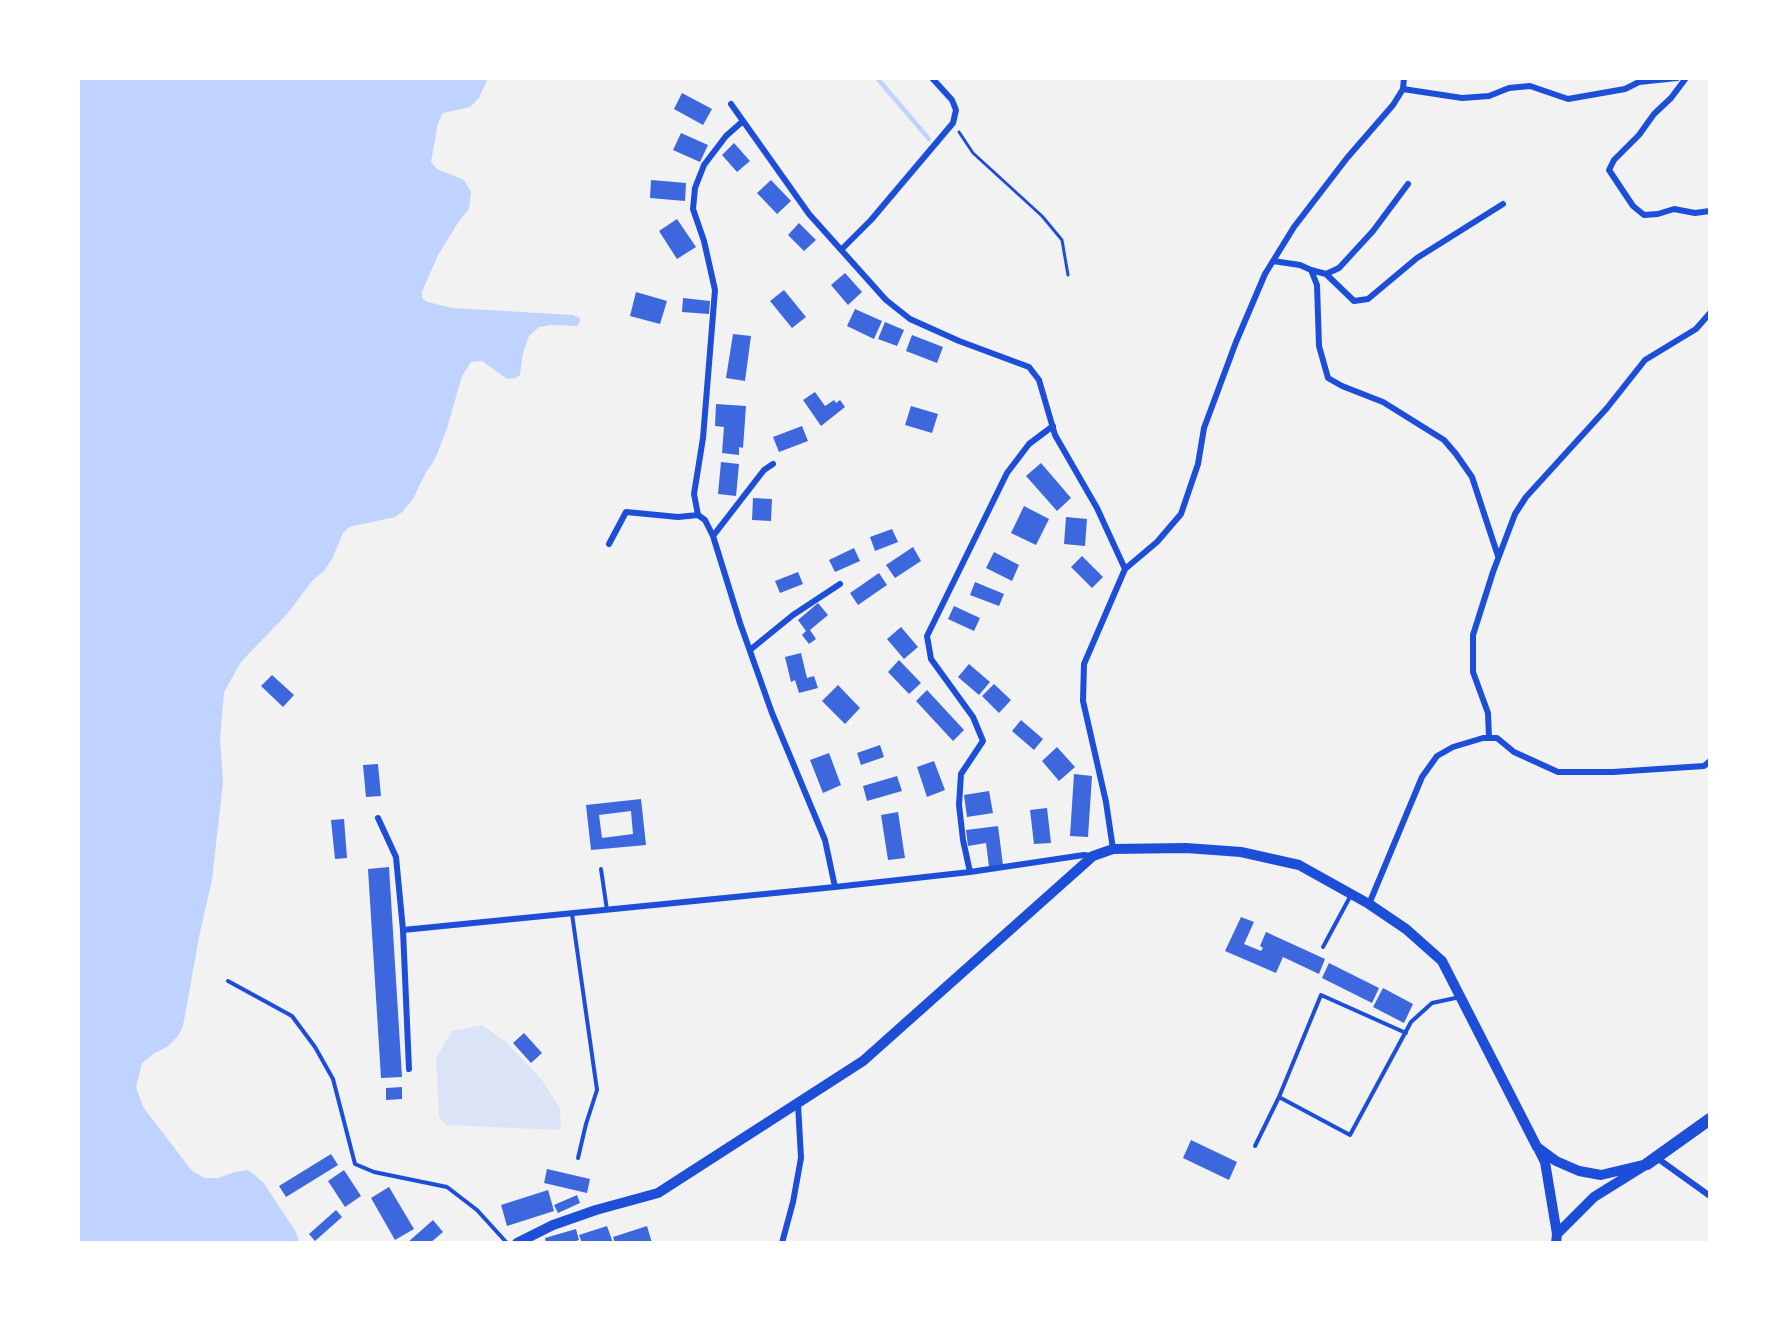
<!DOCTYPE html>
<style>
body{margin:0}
#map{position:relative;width:1788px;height:1321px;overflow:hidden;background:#f2f2f2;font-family:"DejaVu Sans",sans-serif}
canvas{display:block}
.frame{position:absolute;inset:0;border:80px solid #fff;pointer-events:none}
</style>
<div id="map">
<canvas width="1788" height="1321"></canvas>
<div class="frame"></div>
</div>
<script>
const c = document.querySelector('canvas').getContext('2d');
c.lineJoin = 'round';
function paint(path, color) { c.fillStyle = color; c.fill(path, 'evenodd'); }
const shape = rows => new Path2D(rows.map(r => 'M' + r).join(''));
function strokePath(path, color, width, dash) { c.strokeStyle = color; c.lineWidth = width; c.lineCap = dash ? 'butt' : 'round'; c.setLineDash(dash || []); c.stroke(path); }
const green = shape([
 [482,1025,506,1042,542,1080,560,1108,561,1130,446,1125,439,1117,436,1058,452,1031]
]);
const water = shape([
 [78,78,488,78,479,98,470,107,443,113,438,123,431,162,437,169,464,180,471,192,469,209,459,221,438,255,422,292,422,298,427,302,453,308,573,315,580,318,580,322,577,326,552,325,539,327,529,336,523,353,520,375,515,378,507,379,482,361,471,362,462,376,447,428,437,454,432,464,426,472,413,499,402,512,395,517,349,527,343,533,332,559,324,571,312,581,287,614,241,662,224,692,220,738,223,782,212,880,199,937,183,1026,178,1036,167,1047,153,1054,142,1063,136,1087,143,1107,192,1171,205,1178,218,1178,235,1172,248,1170,263,1182,296,1232,299,1243,78,1243]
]);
const stream = shape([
 [877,78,929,139]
]);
const building = shape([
 [682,93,712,109,703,125,674,109],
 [681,133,708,145,700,162,673,150],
 [734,143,750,161,737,172,722,155],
 [651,180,686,183,685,201,650,198],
 [771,180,791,201,777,214,757,193],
 [677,219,696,247,677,259,659,231],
 [799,223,816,240,804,251,788,235],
 [845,273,862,292,848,305,831,285],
 [784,290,806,317,792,328,770,301],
 [636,292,667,301,660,324,630,316],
 [683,298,710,301,709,314,682,312],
 [855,309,882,321,874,339,847,326],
 [885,322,904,330,897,346,878,339],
 [733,334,751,336,745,381,726,378],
 [912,335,943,347,937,363,906,351],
 [815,392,825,406,834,400,836,403,840,400,845,407,821,426,803,400],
 [716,404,746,406,743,448,739,447,739,455,722,453,724,427,715,426],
 [911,406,938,414,932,433,905,425],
 [802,426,808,441,779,452,773,437],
 [721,462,739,464,736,496,718,494],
 [1041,463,1071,498,1057,511,1026,476],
 [753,498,772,499,771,521,752,520],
 [1024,506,1049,519,1036,545,1011,533],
 [1066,517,1087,519,1085,546,1064,544],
 [892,529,898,542,875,551,870,537],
 [913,547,921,561,895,578,886,565],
 [854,548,860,561,835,572,829,560],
 [994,552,1019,565,1012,581,986,568],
 [1082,556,1103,577,1092,588,1071,567],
 [798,572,803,584,780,593,775,581],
 [879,573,887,585,858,605,850,593],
 [975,582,1004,594,999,606,970,595],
 [818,603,828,615,810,630,816,639,809,644,802,635,806,631,798,620],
 [954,606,980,618,974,631,948,619],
 [901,627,918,647,904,659,887,639],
 [801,653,807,678,814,676,818,688,799,693,795,680,791,682,785,657],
 [899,660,921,683,909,694,888,672],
 [969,664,990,682,979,695,958,677],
 [272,675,294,695,283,707,261,686],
 [994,684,1011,700,999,713,982,696],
 [838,685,860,708,845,724,822,701],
 [927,690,964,730,953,741,916,701],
 [1021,720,1043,739,1034,750,1012,731],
 [880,745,884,757,861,765,857,753],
 [1057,747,1075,767,1059,781,1042,761],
 [829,753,841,785,823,793,810,760],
 [934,761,945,790,927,797,917,767],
 [378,764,381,796,366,797,363,765],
 [1074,774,1092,776,1088,837,1070,836],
 [897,776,902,791,867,801,863,786],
 [989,791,993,813,967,817,964,795],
 [641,799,646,845,591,850,586,805],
 [631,811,633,834,602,838,599,815],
 [1047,808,1051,843,1034,844,1030,810],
 [898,812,905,858,888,860,881,815],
 [344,819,347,858,335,859,331,820],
 [998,826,1003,865,989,867,986,843,968,846,966,830],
 [389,867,402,1077,381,1078,368,869],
 [1241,917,1254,922,1244,944,1261,951,1263,948,1260,946,1266,932,1325,959,1319,974,1283,957,1276,973,1225,951],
 [1329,963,1379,988,1372,1003,1322,978],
 [1383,988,1413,1004,1404,1023,1373,1007],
 [524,1033,542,1053,531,1063,513,1043],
 [402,1087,402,1099,386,1100,386,1088],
 [1191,1140,1237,1162,1229,1180,1183,1158],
 [331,1154,338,1165,286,1197,279,1186],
 [547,1169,590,1179,587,1193,544,1183],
 [344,1170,361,1196,345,1207,328,1181],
 [389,1187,414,1229,395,1240,371,1198],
 [548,1190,554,1211,507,1226,501,1205],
 [577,1195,580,1203,558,1213,554,1205],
 [336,1210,342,1217,315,1241,309,1234],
 [433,1220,443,1232,430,1243,407,1243],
 [607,1226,613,1243,582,1243,579,1235],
 [647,1226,652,1243,615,1243,613,1237],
 [576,1229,579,1240,570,1243,546,1243,545,1238]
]);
const path = shape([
 [959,132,973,153,1042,216,1062,240,1068,275]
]);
const service = shape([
 [601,869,607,910],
 [572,914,597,1090,586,1124,578,1158],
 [1323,947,1351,895],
 [228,981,292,1016,315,1047,333,1079,355,1164,374,1172,447,1187,477,1210,507,1243],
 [1279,1097,1321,995,1406,1033],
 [1255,1146,1279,1097,1350,1135,1411,1022,1432,1003,1460,997]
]);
const minor = shape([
 [1686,78,1671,98,1654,114,1639,135,1614,160,1609,170,1633,206,1644,215,1658,214,1674,209,1695,213,1710,211],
 [1403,89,1462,98,1489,96,1509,88,1530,86,1568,99,1625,89,1639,82,1677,78],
 [731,104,809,214,886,300,910,319,959,341,1029,367,1039,380,1055,435,1097,508,1125,569],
 [743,121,726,136,704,165,695,188,693,209,704,241,715,290,703,438,694,494,698,515,705,520,713,536,740,623,772,713,825,840,835,887,970,872,1084,855,1093,856],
 [842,249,871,220,953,123,956,110,952,100,932,78],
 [1273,261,1300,265,1311,270,1317,285,1319,346,1328,378,1342,386,1383,402,1444,440,1456,454,1472,477,1498,556],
 [1311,270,1326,274,1354,301,1368,299,1417,258,1503,204],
 [1326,274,1339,268,1373,231,1408,184],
 [713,536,764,470,773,464],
 [609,544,626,512,678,517,698,515],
 [750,650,793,615,840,584],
 [1489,738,1488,713,1473,672,1473,635,1493,572,1515,514,1526,497,1607,408,1645,360,1696,329,1710,313],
 [378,818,396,857,403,930,409,1069],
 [1113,849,1106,802,1083,701,1084,664,1125,569,1157,542,1181,514,1198,464,1204,428,1236,342,1265,274,1294,227,1347,158,1393,105,1403,89,1404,78],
 [970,872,963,840,959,805,961,774,983,741,973,717,931,659,927,636,1007,473,1029,444,1053,426],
 [1369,904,1422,777,1437,756,1453,747,1483,738,1497,738,1514,752,1558,772,1613,772,1704,766,1710,761],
 [403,930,835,887],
 [1657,1158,1710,1196],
 [782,1243,793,1202,801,1158,798,1104]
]);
const tertiary = shape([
 [1539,1150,1545,1162,1557,1234],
 [517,1243,553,1225,596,1210,658,1193,863,1061,1093,856,1113,849,1186,848,1241,852,1299,865,1369,904,1406,929,1442,961,1537,1147,1556,1161,1579,1171,1601,1175,1647,1164,1594,1197,1557,1234,1556,1243]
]);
const primary = shape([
 [1647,1164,1710,1119]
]);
paint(green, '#dbe4f7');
paint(water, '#bfd3fe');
strokePath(stream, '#bfd3fe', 4.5);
paint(building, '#3d67dc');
strokePath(path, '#1d4ed8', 3);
strokePath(service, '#1d4ed8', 4);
strokePath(minor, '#1d4ed8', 6);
strokePath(tertiary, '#1d4ed8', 10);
strokePath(primary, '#1d4ed8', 12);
</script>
